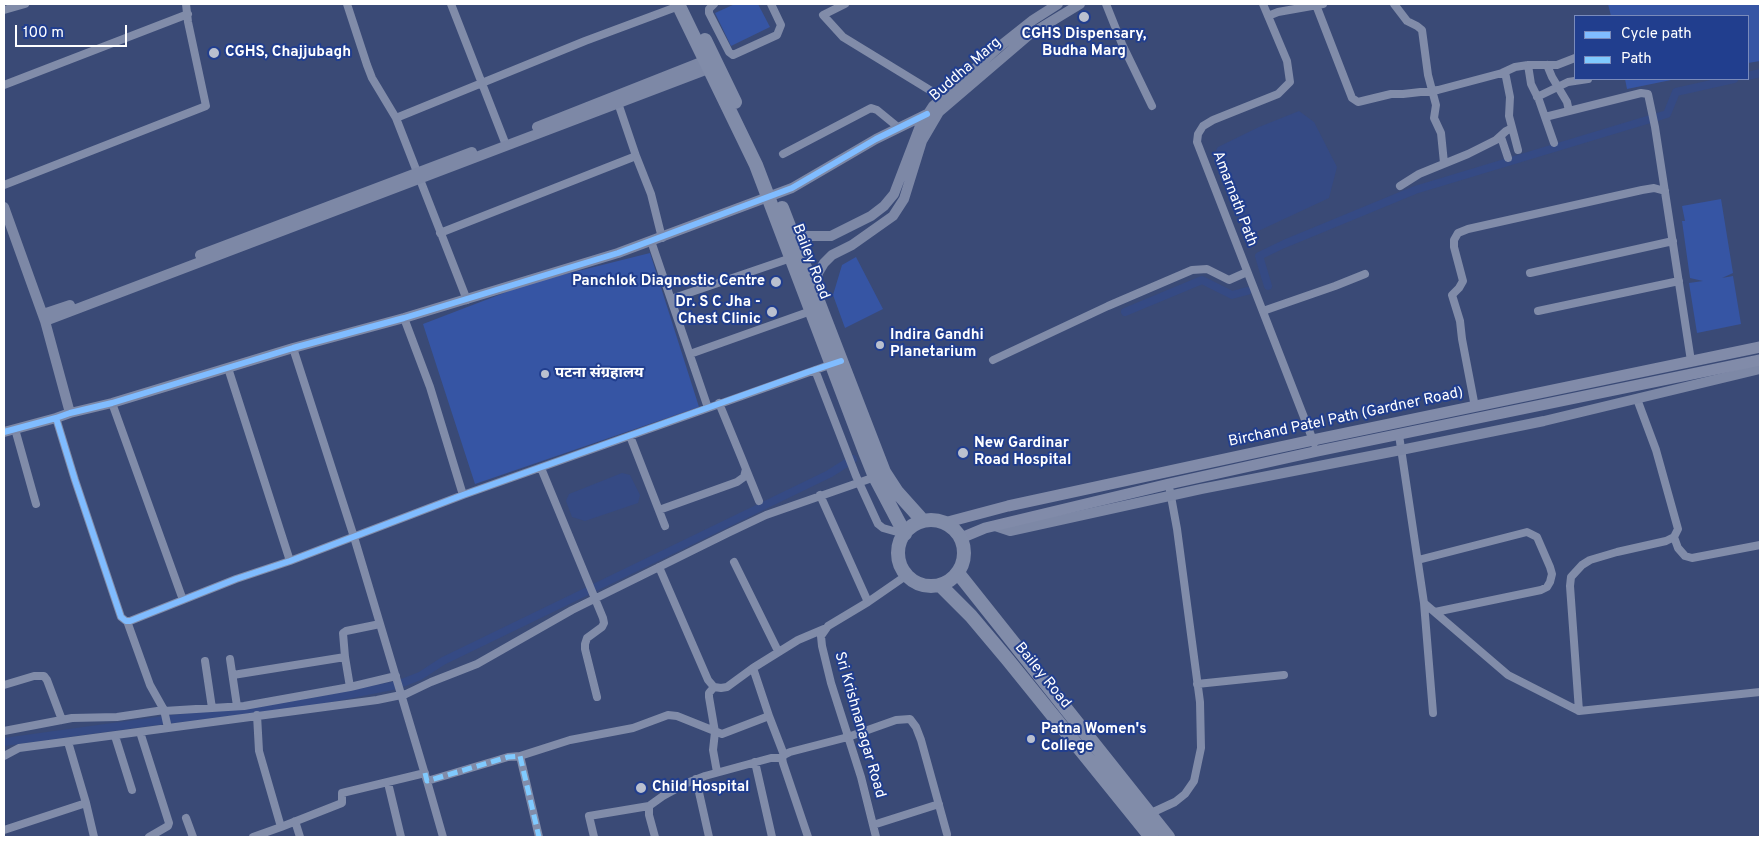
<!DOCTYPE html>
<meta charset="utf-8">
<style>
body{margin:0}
#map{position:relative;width:1764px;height:841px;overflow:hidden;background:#3a4a76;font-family:Overpass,sans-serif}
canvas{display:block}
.frame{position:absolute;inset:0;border:5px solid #fff;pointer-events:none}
.legend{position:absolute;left:1574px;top:15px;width:175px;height:65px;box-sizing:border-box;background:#213e8e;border:1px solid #7a8bbb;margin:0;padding:6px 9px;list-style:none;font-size:15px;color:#fff}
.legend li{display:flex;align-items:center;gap:10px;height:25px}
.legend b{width:25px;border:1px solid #7a8bbb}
.scale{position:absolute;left:15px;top:25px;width:112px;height:22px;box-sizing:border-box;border:2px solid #fff;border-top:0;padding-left:6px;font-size:15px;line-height:18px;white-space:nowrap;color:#fff;-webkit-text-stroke:4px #213e8e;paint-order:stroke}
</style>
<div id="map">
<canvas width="1764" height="841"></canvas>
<div class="frame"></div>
<ul class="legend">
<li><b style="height:6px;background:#80bcff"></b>Cycle path</li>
<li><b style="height:6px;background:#80caff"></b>Path</li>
</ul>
<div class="scale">100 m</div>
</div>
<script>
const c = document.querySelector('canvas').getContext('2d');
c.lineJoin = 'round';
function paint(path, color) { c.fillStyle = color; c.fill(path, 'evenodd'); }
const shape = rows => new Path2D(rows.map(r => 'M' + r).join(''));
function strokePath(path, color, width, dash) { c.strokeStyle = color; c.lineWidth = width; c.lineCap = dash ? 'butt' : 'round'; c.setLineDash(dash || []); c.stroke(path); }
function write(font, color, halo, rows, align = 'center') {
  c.font = font + ' Overpass,"Noto Sans Devanagari",sans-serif'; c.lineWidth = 4; c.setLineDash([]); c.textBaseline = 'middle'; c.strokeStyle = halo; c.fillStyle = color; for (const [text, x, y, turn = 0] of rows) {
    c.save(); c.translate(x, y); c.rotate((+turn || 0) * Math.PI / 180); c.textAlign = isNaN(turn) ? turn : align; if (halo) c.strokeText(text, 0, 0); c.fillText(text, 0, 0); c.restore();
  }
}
const green = shape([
 [735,4,758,4,770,27,731,46,715,13],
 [1608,4,1760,4,1760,61,1748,63,1748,16,1611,16],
 [1625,79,1676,79,1627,89],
 [1721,199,1733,273,1722,278,1733,276,1741,324,1697,333,1689,283,1703,281,1690,278,1682,221,1685,221,1682,206],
 [650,253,699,407,475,484,423,324,530,283],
 [856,257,883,309,845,328,833,295,842,265]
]);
const water = shape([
 [1299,111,1314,122,1337,167,1329,198,1254,233,1244,231,1217,164,1214,154,1218,147,1259,127],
 [622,473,630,475,640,495,638,503,585,521,572,517,566,501,569,494]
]);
const canal = shape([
 [1748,76,1760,73],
 [1268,286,1259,256,1284,244,1415,190,1667,114,1676,92,1734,79],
 [1125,312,1202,280,1232,295,1247,291],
 [4,742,149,722,311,702,397,685,420,676,443,661,829,474,853,459]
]);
const street = shape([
 [347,4,367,65,372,78,396,118,467,300],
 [451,4,506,145],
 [714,4,709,9,709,13,729,52,733,55,777,35,781,25,771,4],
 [845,4,823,15,843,37,946,100],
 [1106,4,1122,44,1152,106],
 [1263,4,1287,61,1290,82,1278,94,1213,120,1203,126,1198,134,1197,142,1314,443],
 [1394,4,1407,21,1417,26,1422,30,1428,75,1436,105,1434,118,1441,133,1444,163],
 [1316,5,1352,98,1358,102,1391,94,1403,94,1438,90,1502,73,1515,67,1528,65,1557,65,1575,58],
 [4,10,25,4],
 [1268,16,1278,12,1323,4],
 [1528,65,1531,84,1539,100,1554,143],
 [1547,65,1552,77,1567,102,1569,111],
 [1505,72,1510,97,1509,116,1518,150],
 [4,85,188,14],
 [1537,97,1568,82,1588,79],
 [617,100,636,156,651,194,662,238],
 [1545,117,1641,93,1648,94,1655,127,1691,361],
 [396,118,585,41,679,6],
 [1501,137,1508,158],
 [783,154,871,108,877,110,899,128],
 [4,185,206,106,188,22,186,4],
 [1400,186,1419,174,1468,154,1496,140,1506,131,1512,128],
 [440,233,636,156],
 [651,241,708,408],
 [1530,273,1673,241],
 [671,299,791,258],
 [1263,311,1335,286,1365,274],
 [1538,311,1679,281],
 [404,318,430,387,463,495],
 [293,348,354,537,427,781,508,757,520,756,539,837],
 [690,354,811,311],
 [993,360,1108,306,1192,270,1207,269,1229,280,1247,272],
 [228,368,290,561],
 [815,370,856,476,878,524,883,528,904,534],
 [112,403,183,600],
 [1475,407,1462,339,1460,321,1452,295,1459,288,1463,281,1454,247,1454,240,1458,233,1468,229,1642,190,1654,188,1665,191],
 [56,418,75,480,121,617,126,621,130,621,236,579,290,561,463,495,835,363],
 [15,429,36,504],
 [1399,435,1424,603,1508,675,1579,711,1760,692],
 [630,436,665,526],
 [541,468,603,618,604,623,602,627,587,638,585,644,585,649,597,697],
 [746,469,759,501],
 [820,495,868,602],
 [659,510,737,482,744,477,746,469,742,459,719,403],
 [1674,537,1678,548,1685,556,1692,558,1760,545],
 [1418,560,1527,532,1537,537,1550,567,1552,574,1550,582,1547,587,1541,590,1435,612],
 [734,562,778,651],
 [659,567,708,680,714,687,721,688,727,687,753,668,769,716,784,755],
 [1424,603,1433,713],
 [230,659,237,706],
 [205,661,212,708],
 [753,668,798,640,824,629],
 [233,675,345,657],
 [1197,684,1284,675],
 [4,685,34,676,44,676,47,680,62,720],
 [350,687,345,657,343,633,346,631,380,624],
 [714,687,709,693,709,697,715,732,713,750,717,772],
 [164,710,168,728],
 [164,711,244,706,350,687,396,676],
 [1579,711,1570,586,1571,577,1582,565,1590,560,1617,552,1666,541,1674,537,1678,529,1656,450,1637,399],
 [4,731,72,718,117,717,164,710,150,685,127,621],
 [140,732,169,823,168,826,149,837],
 [115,736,132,790],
 [4,756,19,748,377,700,406,694,431,682,477,664,572,610,728,533,766,515,875,477],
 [520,756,570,740,633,728,668,715,677,716,722,734,769,716],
 [755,762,772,837],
 [696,779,709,837],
 [427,781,443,837],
 [388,783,401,837],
 [86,803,94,837],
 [1149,814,1175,802,1185,794,1194,781,1201,748,1200,702,1177,529,1170,491],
 [186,818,193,837],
 [295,821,300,837],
 [873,825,939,804],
 [281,827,342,803,342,793,425,773],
 [4,830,86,803,68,742],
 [253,837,281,827,259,751,257,715],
 [594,837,589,816,649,806],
 [655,837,649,815,649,806,663,796,687,783,705,776,771,758,782,758],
 [808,837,783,763,782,758,784,755,790,752,848,737,896,720,910,719,916,727,921,740,947,834],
 [876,837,861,777,831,683,822,646,821,636,828,626,868,602,907,575]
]);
const secondary = shape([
 [537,127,704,61],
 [4,207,45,321,70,413],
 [791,230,805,236,831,236,871,216,884,206,894,194,920,126,933,106,999,47,1033,20,1058,4],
 [200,255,472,152],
 [816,294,818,273,824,263,832,255,852,245,893,216,904,199,922,141,939,112,1029,35,1080,4],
 [43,314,70,305],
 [45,321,708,69],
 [4,432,56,418,70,413,112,403,293,348,404,318,618,253,792,188,876,139,927,114],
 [995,526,1010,531,1201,489,1401,450,1544,421,1760,369]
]);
const primary = shape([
 [944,523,1008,506,1313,440,1760,347],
 [961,538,985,528,1169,484,1318,451,1760,360]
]);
const highway = shape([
 [678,4,756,165,865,452,875,477,905,534],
 [705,40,735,102],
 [782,208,884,472,897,492,923,521],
 '898 553a33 33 0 1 1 66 0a33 33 0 1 1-66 0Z',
 [958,573,1168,837],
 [940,585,971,616,1008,660,1151,837]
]);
const quiet = shape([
 [425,773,427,781,508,757,520,756,539,837]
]);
const cycleway = shape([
 [56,418,75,480,121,617,126,621,130,621,236,579,290,561,463,495,808,372,841,361],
 [4,432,56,418,70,413,112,403,293,348,404,318,618,253,792,188,876,139,927,114]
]);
const markers = [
 [1084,17,6,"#bac0cf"],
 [214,53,6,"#bac0cf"],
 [776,282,6,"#bac0cf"],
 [772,312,6,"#bac0cf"],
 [880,345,5,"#bac0cf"],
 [545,374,5,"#bac0cf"],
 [963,453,6,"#bac0cf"],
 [1031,739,5,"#bac0cf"],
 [641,788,6,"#bac0cf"]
];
const poiNames = [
 ["CGHS Dispensary,",1084,35,"center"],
 ["Budha Marg",1084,52,"center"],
 ["CGHS, Chajjubagh",225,53],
 ["Panchlok Diagnostic Centre",765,282,"right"],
 ["Dr. S C Jha -",761,303,"right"],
 ["Chest Clinic",761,320,"right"],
 ["Indira Gandhi",890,336],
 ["Planetarium",890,353],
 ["पटना संग्रहालय",555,374],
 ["New Gardinar",974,444],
 ["Road Hospital",974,461],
 ["Patna Women's",1041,730],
 ["College",1041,747],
 ["Child Hospital",652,788]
];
const streetNames = [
 ["Buddha Marg",966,70,-41],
 ["Amarnath Path",1234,199,69],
 ["Bailey Road",810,262,69],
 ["Birchand Patel Path (Gardner Road)",1346,418,-12],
 ["Bailey Road",1042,676,51],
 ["Sri Krishnanagar Road",859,725,74]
];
paint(green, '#3655a4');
paint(water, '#354a84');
strokePath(canal, '#354a84', 8);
strokePath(street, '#818ca9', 8);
strokePath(secondary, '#7d88a6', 10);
strokePath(primary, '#818ba9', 11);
strokePath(highway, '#818ca9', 14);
strokePath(quiet, '#80caff', 5, [10, 5]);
strokePath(cycleway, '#80bcff', 6);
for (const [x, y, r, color] of markers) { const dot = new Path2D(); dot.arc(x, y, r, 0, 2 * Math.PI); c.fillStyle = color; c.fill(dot); strokePath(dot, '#213e8e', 2); }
write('bold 15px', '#fff', '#213e8e', poiNames, 'left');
write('15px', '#fff', '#213e8e', streetNames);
</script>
